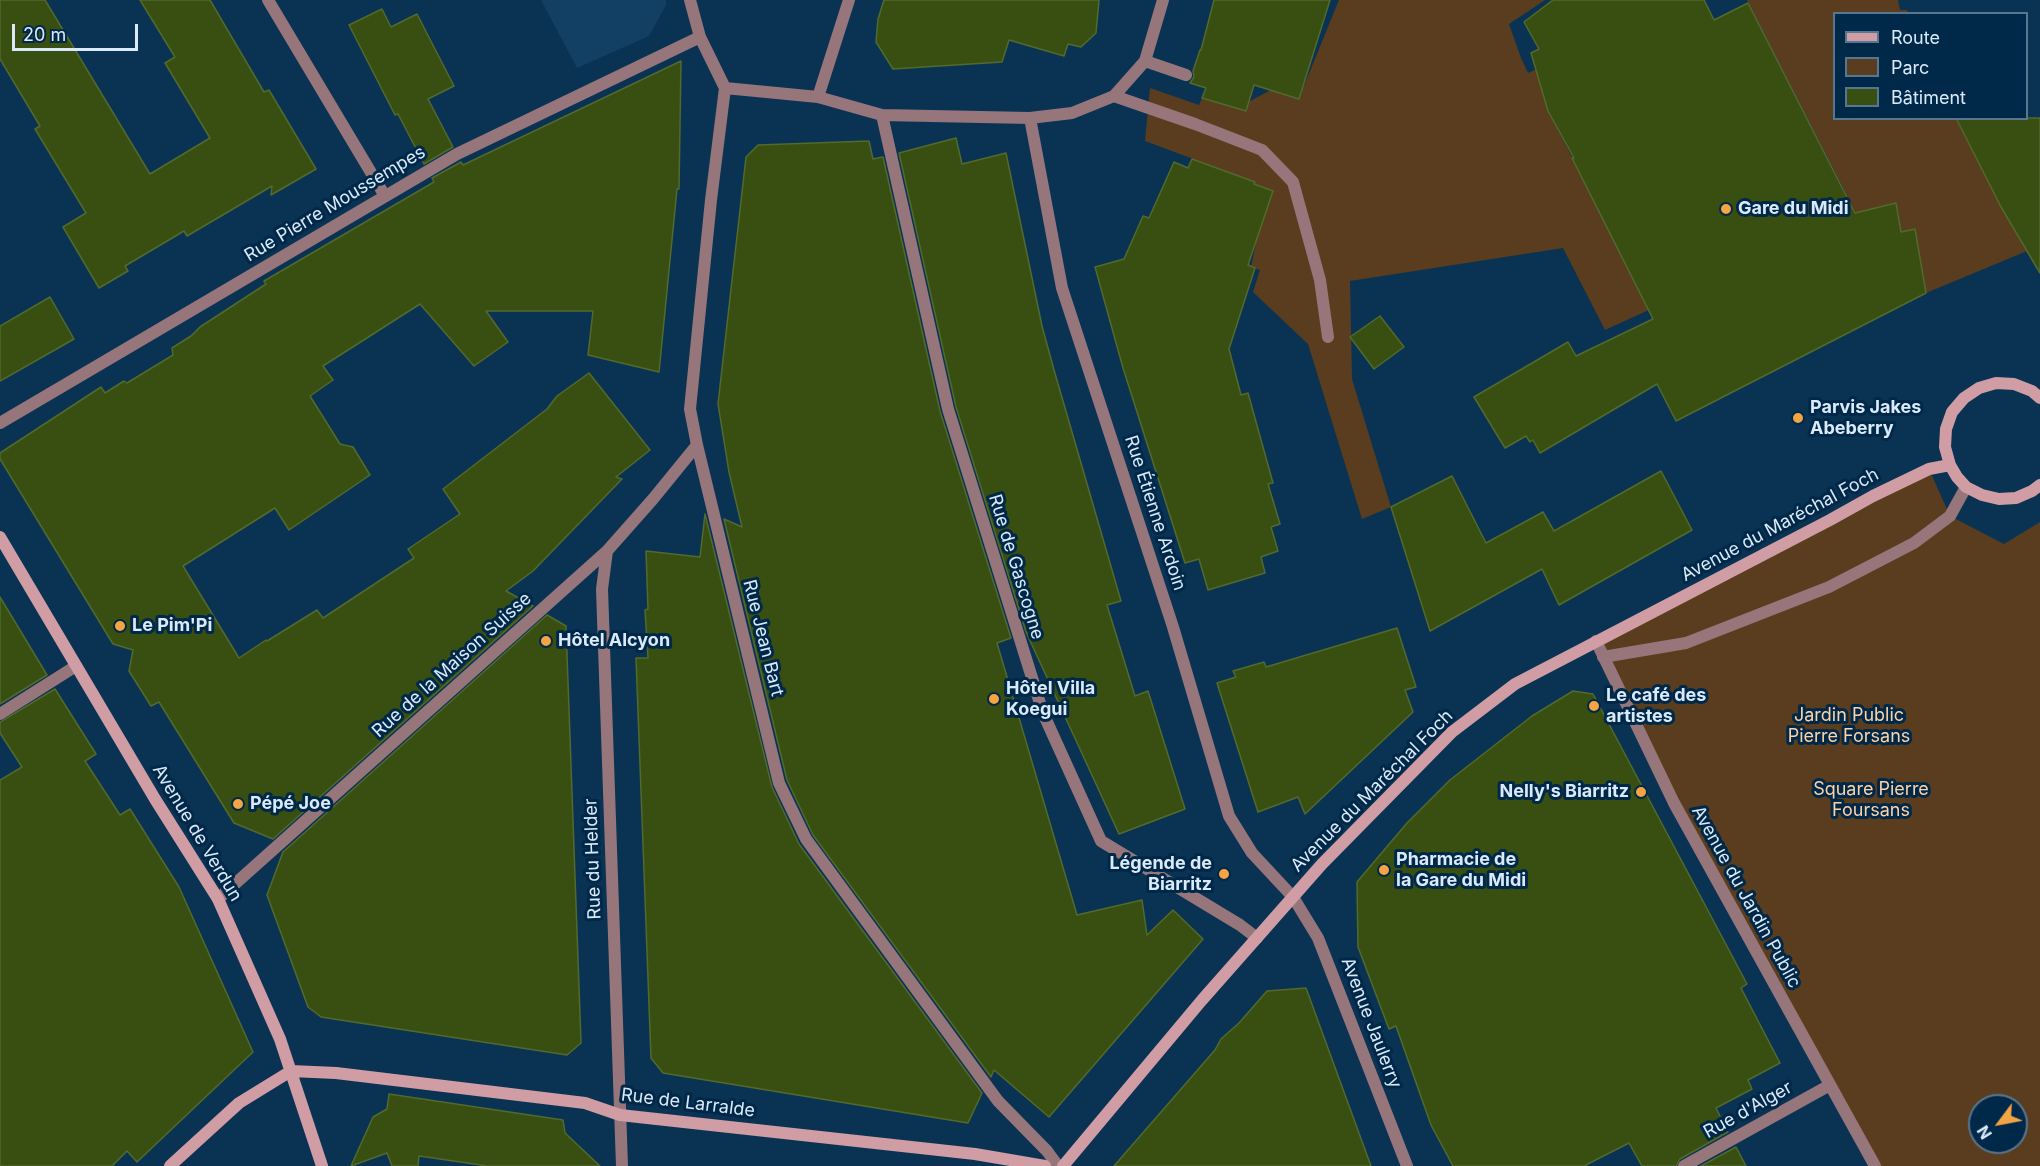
<!DOCTYPE html>
<meta charset="utf-8">
<style>
body{margin:0}
#map{position:relative;width:2040px;height:1166px;overflow:hidden;background:#0a3353;font-family:Inter,sans-serif}
canvas{display:block}
.legend{position:absolute;left:1833px;top:12px;width:195px;height:108px;box-sizing:border-box;background:#002848;border:2px solid #57768f;margin:0;padding:8px 10px;list-style:none;font-size:18px;color:#daeafa}
.legend li{display:flex;align-items:center;gap:12px;height:30px}
.legend b{width:30px;border:2px solid #57768f}
.north{position:absolute;left:1968px;top:1094px;width:60px;height:60px;box-sizing:border-box;background:#002848;border:2px solid #57768f;border-radius:50%;rotate:238deg;font-size:16px;font-weight:700;line-height:24px;text-align:center;color:#daeafa}
.north::after{content:'';display:block;margin:auto;width:21px;height:27px;background:#f4a443;clip-path:polygon(50% 0,100% 100%,50% 72%,0 100%)}
.scale{position:absolute;left:12px;top:24px;width:126px;height:27px;box-sizing:border-box;border:3px solid #daeafa;border-top:0;padding-left:8px;font-size:18px;line-height:21px;white-space:nowrap;color:#daeafa;-webkit-text-stroke:4px #002848;paint-order:stroke}
</style>
<div id="map">
<canvas width="2040" height="1166"></canvas>
<ul class="legend">
<li><b style="height:8px;background:#d09da5"></b>Route</li>
<li><b style="height:16px;background:#593d1e"></b>Parc</li>
<li><b style="height:16px;background:#394f11"></b>Bâtiment</li>
</ul>
<div class="north">N</div>
<div class="scale">20 m</div>
</div>
<script>
const c = document.querySelector('canvas').getContext('2d');
c.lineJoin = 'round';
function paint(path, color) { c.fillStyle = color; c.fill(path, 'evenodd'); }
const shape = rows => new Path2D(rows.map(r => 'M' + r).join(''));
function strokePath(path, color, width, dash) { c.strokeStyle = color; c.lineWidth = width; c.lineCap = dash ? 'butt' : 'round'; c.setLineDash(dash || []); c.stroke(path); }
function write(font, color, halo, rows, align = 'center') {
  c.font = font + ' Inter,sans-serif'; c.lineWidth = 6; c.setLineDash([]); c.textBaseline = 'middle'; c.strokeStyle = halo; c.fillStyle = color; for (const [text, x, y, turn = 0] of rows) {
    c.save(); c.translate(x, y); c.rotate((+turn || 0) * Math.PI / 180); c.textAlign = isNaN(turn) ? turn : align; if (halo) c.strokeText(text, 0, 0); c.fillText(text, 0, 0); c.restore();
  }
}
const built = shape([
 [541,0,666,0,666,5,649,36,577,68]
]);
const green = shape([
 [1339,0,1545,0,1509,24,1521,58,1528,73,1548,64,1548,111,1651,309,1605,330,1563,248,1350,281,1352,379,1391,507,1362,519,1308,344,1253,292,1260,270,1251,267,1258,233,1273,191,1254,184,1255,182,1145,141,1150,88,1199,105,1202,98,1246,110,1250,101,1271,90,1299,98],
 [1747,0,1898,0,1900,10,1907,10,1908,13,1834,14,1834,118,1956,119,2001,207,2027,251,1926,293,1915,230,1901,232,1898,212,1888,205,1857,215],
 [1929,469,1950,516,2004,544,2040,522,2040,1166,1875,1166,1674,803,1596,641],
 [1980,1106,2016,1106,2016,1142,1980,1142]
]);
const building = shape([
 [0,0,45,0,150,174,210,138,165,63,175,57,140,0,210,0,264,92,269,90,316,169,271,195,272,186,187,236,184,231,125,266,128,271,99,288,63,227,86,213,35,129,40,126,0,59,0,0],
 [884,0,1099,0,1096,33,1081,47,1068,44,1064,56,1009,40,1002,62,893,69,876,42,878,19,884,0],
 [1214,0,1330,0,1299,99,1254,85,1246,111,1202,98,1206,88,1190,83,1194,77,1193,71,1200,50,1201,50,1214,0],
 [1553,0,1704,0,1714,20,1748,3,1855,213,1896,203,1901,232,1915,229,1926,293,1676,421,1657,384,1540,453,1533,440,1530,442,1526,436,1505,448,1474,397,1568,342,1576,356,1653,319,1572,158,1574,158,1548,111,1531,53,1539,49,1524,22,1553,0],
 [382,9,391,27,417,14,454,86,428,99,453,147,424,164,398,114,395,115,349,25,382,9],
 [681,61,679,189,677,189,659,372,588,355,593,311,486,311,508,342,474,366,420,304,323,366,333,380,310,396,340,444,353,447,370,475,289,530,275,508,183,566,239,658,266,640,267,641,317,610,323,618,414,558,408,549,460,514,443,489,547,409,557,396,589,373,650,450,616,477,622,479,533,571,506,591,533,606,273,839,234,823,159,702,151,706,129,671,133,650,113,644,0,459,0,453,101,387,105,393,124,381,127,383,173,355,172,348,191,336,200,327,266,284,264,281,434,182,432,178,461,162,463,165,681,61],
 [1956,118,2040,118,2040,273,2001,207,1956,118],
 [956,138,962,164,1006,153,1042,326,1054,370,1121,601,1107,605,1135,696,1148,691,1185,809,1119,834,1026,632,956,407,899,153,956,138],
 [869,141,873,159,883,157,940,411,1011,638,997,643,1077,915,1142,900,1147,935,1173,910,1203,939,1049,1117,994,1070,991,1077,813,835,787,780,724,519,742,527,729,472,718,404,746,157,758,145,869,141],
 [1192,159,1255,182,1254,184,1273,191,1248,265,1255,268,1229,349,1241,395,1248,393,1273,483,1268,484,1280,524,1271,527,1278,551,1261,557,1265,573,1208,590,1199,559,1185,563,1123,368,1095,267,1124,259,1143,216,1149,218,1174,162,1188,168,1192,159],
 [50,297,74,339,0,381,0,326,50,297],
 [1380,316,1404,347,1374,369,1350,337,1380,316],
 [1661,471,1692,530,1559,605,1542,569,1430,631,1391,507,1452,476,1486,543,1543,512,1554,531,1661,471],
 [705,514,772,787,799,844,982,1093,968,1123,663,1073,651,1058,636,658,648,658,645,610,648,609,646,551,700,557,705,514],
 [0,597,47,675,0,704,0,597],
 [547,615,566,626,581,1043,567,1055,321,1017,308,1007,267,895,283,852,547,615],
 [1397,628,1416,687,1405,690,1413,712,1305,814,1298,797,1258,812,1217,683,1236,677,1233,671,1264,662,1266,667,1397,628],
 [55,689,96,754,85,761,120,815,130,809,179,887,253,1052,137,1162,127,1151,112,1166,0,1166,0,780,22,767,0,733,0,722,55,689],
 [1573,691,1593,694,1747,984,1741,988,1780,1063,1748,1080,1752,1089,1716,1108,1728,1132,1680,1159,1676,1166,1642,1166,1629,1143,1584,1166,1453,1166,1431,1125,1396,1026,1389,1029,1358,947,1357,882,1407,823,1450,780,1532,716,1573,691],
 [1306,988,1371,1166,1114,1166,1215,1050,1221,1039,1239,1023,1267,991,1306,988],
 [389,1094,563,1120,565,1133,600,1166,488,1166,419,1156,418,1166,392,1166,387,1153,351,1166,373,1117,387,1109,389,1094],
 [1736,1147,1746,1166,1701,1166,1736,1147]
]);
const lane = shape([
 [268,0,385,196],
 [1145,61,1186,75],
 [1114,96,1195,124,1262,150,1293,182,1320,280,1328,337],
 [1603,657,1686,643,1829,587,1914,543,1950,516,1966,487]
]);
const street = shape([
 [690,0,700,37,725,88,711,200,690,409,697,445,779,783,806,839,998,1101,1047,1151,1058,1166],
 [725,88,818,97,882,115,1030,118,1072,113,1114,96,1145,61,1163,0],
 [818,97,849,0],
 [882,115,948,409,1043,713,1101,841,1240,925,1257,938],
 [1030,118,1062,288,1173,627,1229,816,1252,853,1293,897,1318,938,1407,1166],
 [0,423,457,154,700,37],
 [607,551,602,589,622,1166],
 [1596,641,1674,803,1875,1166],
 [0,714,76,666],
 [218,899,607,551,653,499,697,445],
 [1684,1166,1830,1085]
]);
const secondary = shape([
 [2040,398,2032,391,2014,384,1996,383,1979,388,1964,398,1952,412,1946,429,1945,447,1950,465,1957,477,1966,487,1982,495,1999,499,2016,498,2032,491,2040,485],
 [0,537,155,799,218,899,280,1039,322,1166],
 [291,1071,336,1073,585,1103,620,1115,975,1154,1045,1166],
 [170,1166,239,1103,291,1071],
 [1063,1166,1202,1000,1322,864,1452,732,1515,684,1830,520,1873,496,1929,469,1950,465]
]);
const markers = [
 [1726,209,6,"#f4a443"],
 [1798,418,6,"#f4a443"],
 [120,626,6,"#f4a443"],
 [546,641,6,"#f4a443"],
 [994,699,6,"#f4a443"],
 [1594,706,6,"#f4a443"],
 [1641,792,6,"#f4a443"],
 [238,804,6,"#f4a443"],
 [1384,870,6,"#f4a443"],
 [1224,874,6,"#f4a443"]
];
const streetNames = [
 ["Rue Pierre Moussempes",335,204,-31],
 ["Rue Étienne Ardoin",1155,513,72],
 ["Avenue du Maréchal Foch",1780,525,-28],
 ["Rue de Gascogne",1016,567,73],
 ["Rue Jean Bart",763,638,76],
 ["Rue de la Maison Suisse",452,665,-42],
 ["Avenue du Maréchal Foch",1372,791,-45],
 ["Avenue de Verdun",197,833,59],
 ["Rue du Helder",593,859,-92],
 ["Avenue du Jardin Public",1746,897,61],
 ["Avenue Jaulerry",1371,1023,69],
 ["Rue de Larralde",688,1103,7],
 ["Rue d'Alger",1748,1110,-29]
];
const poiNames = [
 ["Gare du Midi",1738,209],
 ["Parvis Jakes",1810,408],
 ["Abeberry",1810,429],
 ["Le Pim'Pi",132,626],
 ["Hôtel Alcyon",558,641],
 ["Hôtel Villa",1006,689],
 ["Koegui",1006,710],
 ["Le café des",1606,696],
 ["artistes",1606,717],
 ["Nelly's Biarritz",1629,792,"right"],
 ["Pépé Joe",250,804],
 ["Pharmacie de",1396,860],
 ["la Gare du Midi",1396,881],
 ["Légende de",1212,864,"right"],
 ["Biarritz",1212,885,"right"]
];
const parkNames = [
 ["Jardin Public",1849,716],
 ["Pierre Forsans",1849,737],
 ["Square Pierre",1871,790],
 ["Foursans",1871,811]
];
paint(built, '#123f64');
paint(green, '#593d1e');
paint(building, '#394f11');
strokePath(building, '#526a2e', 1.5);
strokePath(lane, '#96767b', 12);
strokePath(street, '#96767b', 12);
strokePath(secondary, '#d09da5', 12);
for (const [x, y, r, color] of markers) { const dot = new Path2D(); dot.arc(x, y, r, 0, 2 * Math.PI); c.fillStyle = color; c.fill(dot); strokePath(dot, '#002848', 2); }
write('18px', '#daeafa', '#002848', streetNames);
write('bold 18px', '#daeafa', '#002848', poiNames, 'left');
write('18px', '#fdd2a6', '#002848', parkNames);
</script>
